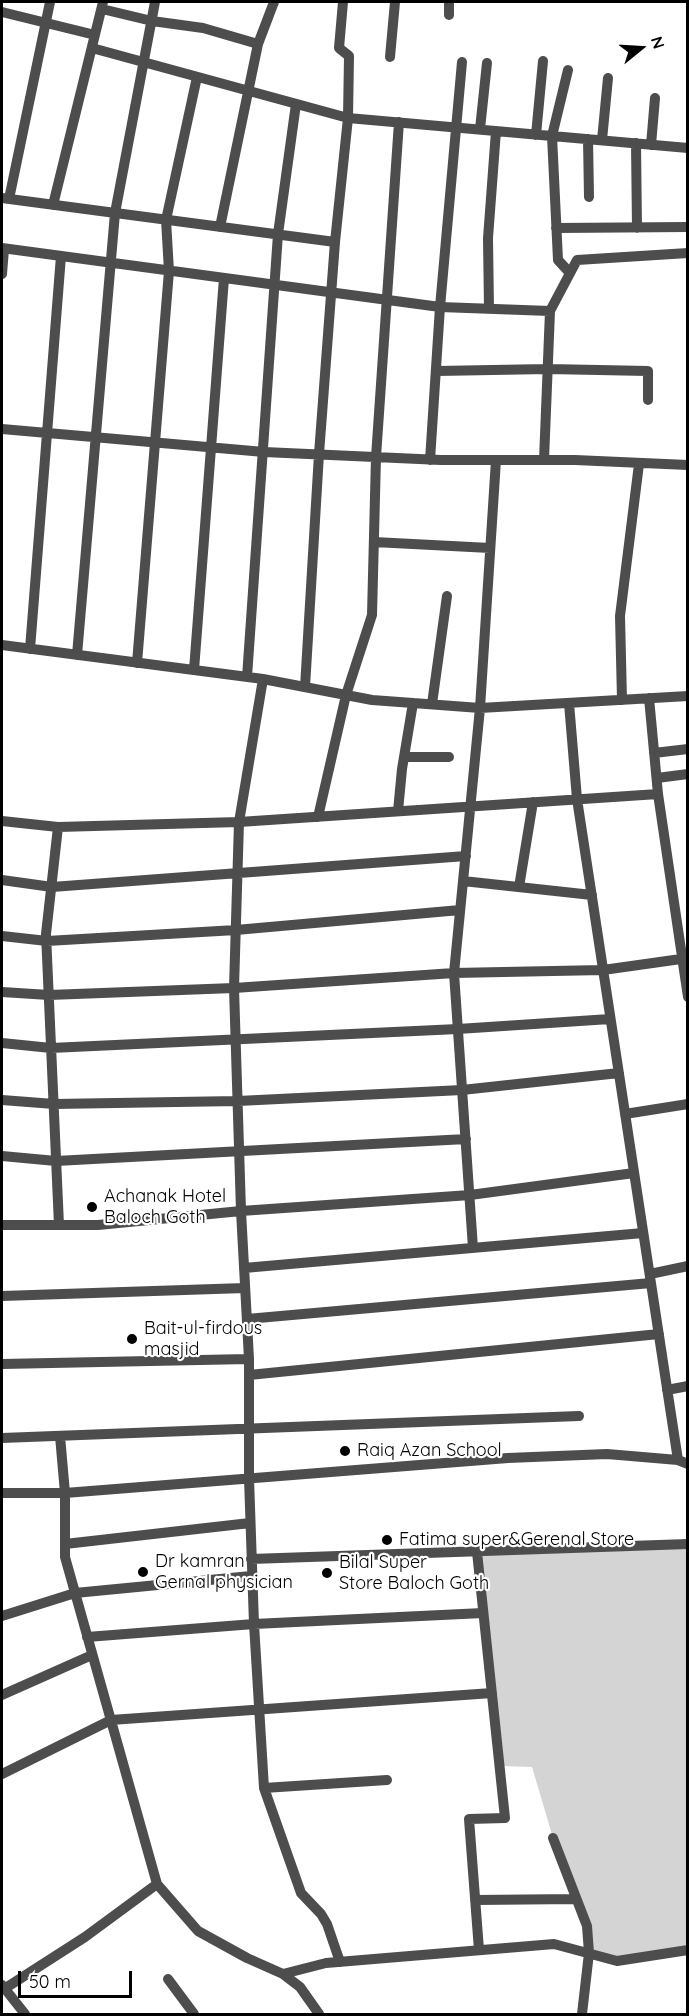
<!DOCTYPE html>
<style>
body{margin:0}
#map{position:relative;width:689px;height:2016px;overflow:hidden;background:#fff;font-family:Quicksand,sans-serif}
canvas{display:block}
.frame{position:absolute;inset:0;border:3px solid #000;pointer-events:none}
.north{position:absolute;left:611px;top:18px;width:60px;height:60px;-webkit-text-stroke:4px #fff;paint-order:stroke;rotate:72deg;font-size:16px;font-weight:700;line-height:24px;text-align:center;color:#000}
.north::after{content:'';display:block;margin:auto;width:21px;height:27px;background:#000;clip-path:polygon(50% 0,100% 100%,50% 72%,0 100%)}
.scale{position:absolute;left:18px;top:1971px;width:114px;height:27px;box-sizing:border-box;border:3px solid #000;border-top:0;padding-left:8px;font-size:18px;line-height:21px;white-space:nowrap;color:#000;-webkit-text-stroke:4px #fff;paint-order:stroke}
</style>
<div id="map">
<canvas width="689" height="2016"></canvas>
<div class="frame"></div>
<div class="north">N</div>
<div class="scale">50 m</div>
</div>
<script>
const c = document.querySelector('canvas').getContext('2d');
c.lineJoin = 'round';
function paint(path, color) { c.fillStyle = color; c.fill(path, 'evenodd'); }
const shape = rows => new Path2D(rows.map(r => 'M' + r).join(''));
function strokePath(path, color, width, dash) { c.strokeStyle = color; c.lineWidth = width; c.lineCap = dash ? 'butt' : 'round'; c.setLineDash(dash || []); c.stroke(path); }
function write(font, color, halo, rows, align = 'center') {
  c.font = font + ' Quicksand,sans-serif'; c.lineWidth = 4.5; c.setLineDash([]); c.textBaseline = 'middle'; c.strokeStyle = halo; c.fillStyle = color; for (const [text, x, y, turn = 0] of rows) {
    c.save(); c.translate(x, y); c.rotate((+turn || 0) * Math.PI / 180); c.textAlign = isNaN(turn) ? turn : align; if (halo) c.strokeText(text, 0, 0); c.fillText(text, 0, 0); c.restore();
  }
}
const green = shape([
 [687,1545,687,1950,617,1961,590,1954,588,1927,553,1838,532,1767,500,1766,476,1552]
]);
const minor = shape([
 [102,9,152,21,203,28,258,44],
 [2,12,95,35],
 [449,15,449,2],
 [92,48,348,118,688,148],
 [390,57,395,2],
 [568,70,552,136,558,260,570,273],
 [480,129,487,63],
 [536,135,543,61],
 [588,139,589,197],
 [602,140,608,78],
 [636,143,637,228],
 [651,145,655,98],
 [2,198,335,242],
 [9,199,50,2],
 [53,205,103,2],
 [220,227,258,44,274,2],
 [556,228,688,227],
 [2,248,440,307,550,311],
 [2,274,4,249],
 [489,309,488,238,496,131],
 [437,371,548,369,648,371,648,400],
 [2,429,264,452,441,460,575,460,688,465],
 [430,460,440,307,462,62],
 [544,460,550,311,577,260,688,253],
 [374,542,490,548],
 [2,645,263,679,372,700,413,703,480,708,688,696],
 [30,649,61,256],
 [77,655,115,213,155,2],
 [137,663,169,271,166,220,197,77],
 [194,670,224,278],
 [247,677,278,234,296,104],
 [263,679,239,822,234,988,241,1211,249,1359,249,1478,254,1624,264,1788,301,1893,321,1914,327,1924,340,1962],
 [305,687,319,454,335,242,348,118,349,56,339,48,343,2],
 [649,698,658,794,688,997],
 [622,700,620,616,639,464],
 [569,703,577,799,678,1460],
 [432,704,447,596],
 [654,753,688,749],
 [405,757,449,757],
 [657,778,688,774],
 [398,811,402,769,413,703],
 [318,817,346,695,372,615,376,457,399,122],
 [2,821,58,827,239,822,658,794],
 [58,827,46,934,59,1225],
 [2,880,52,887,466,856],
 [463,881,592,895],
 [519,887,533,802],
 [2,936,47,941,236,930,460,910],
 [2,992,49,995,234,988,454,973,603,970,688,958],
 [2,1043,51,1048,458,1029,610,1019],
 [2,1100,54,1104,238,1101,462,1090,619,1073],
 [625,1114,688,1104],
 [2,1156,56,1161,466,1139],
 [2,1225,98,1225,241,1211,470,1195,634,1173],
 [473,1248,454,973,480,708,496,460],
 [244,1268,643,1233],
 [650,1274,688,1266],
 [2,1296,245,1288],
 [247,1319,651,1283],
 [2,1364,249,1359],
 [249,1375,659,1334],
 [667,1390,688,1386],
 [60,1436,65,1493,65,1557,157,1884,198,1931,247,1958,283,1974,300,1987,319,2014],
 [2,1438,579,1416],
 [2,1493,65,1493,508,1458,607,1454,678,1460,688,1464],
 [65,1544,250,1523],
 [477,1552,505,1818,469,1819,479,1950],
 [251,1559,688,1544],
 [2,1616,75,1593,251,1576],
 [87,1637,254,1624,483,1613],
 [2,1695,92,1655],
 [2,1774,111,1720,492,1693],
 [264,1788,387,1780],
 [553,1838,587,1926,589,1953,582,2014],
 [475,1900,576,1899],
 [283,1974,326,1963,554,1944,617,1961,688,1950],
 [168,1979,194,2014],
 [2,1985,25,2014],
 [4,1989,85,1937,157,1884]
]);
const markers = [
 [92,1207,6,"#000"],
 [132,1339,6,"#000"],
 [345,1451,6,"#000"],
 [387,1540,6,"#000"],
 [143,1572,6,"#000"],
 [327,1573,6,"#000"]
];
const poiNames = [
 ["Achanak Hotel",104,1197],
 ["Baloch Goth",104,1218],
 ["Bait-ul-firdous",144,1329],
 ["masjid",144,1350],
 ["Raiq Azan School",357,1451],
 ["Fatima super&Gerenal Store",399,1540],
 ["Dr kamran",155,1562],
 ["Gernal physician",155,1583],
 ["Bilal Super",339,1563],
 ["Store Baloch Goth",339,1584]
];
paint(green, '#d4d4d4');
strokePath(minor, '#4d4d4d', 10);
for (const [x, y, r, color] of markers) { const dot = new Path2D(); dot.arc(x, y, r, 0, 2 * Math.PI); c.fillStyle = color; c.fill(dot); strokePath(dot, '#fff', 2); }
write('18px', '#000', '#fff', poiNames, 'left');
</script>
